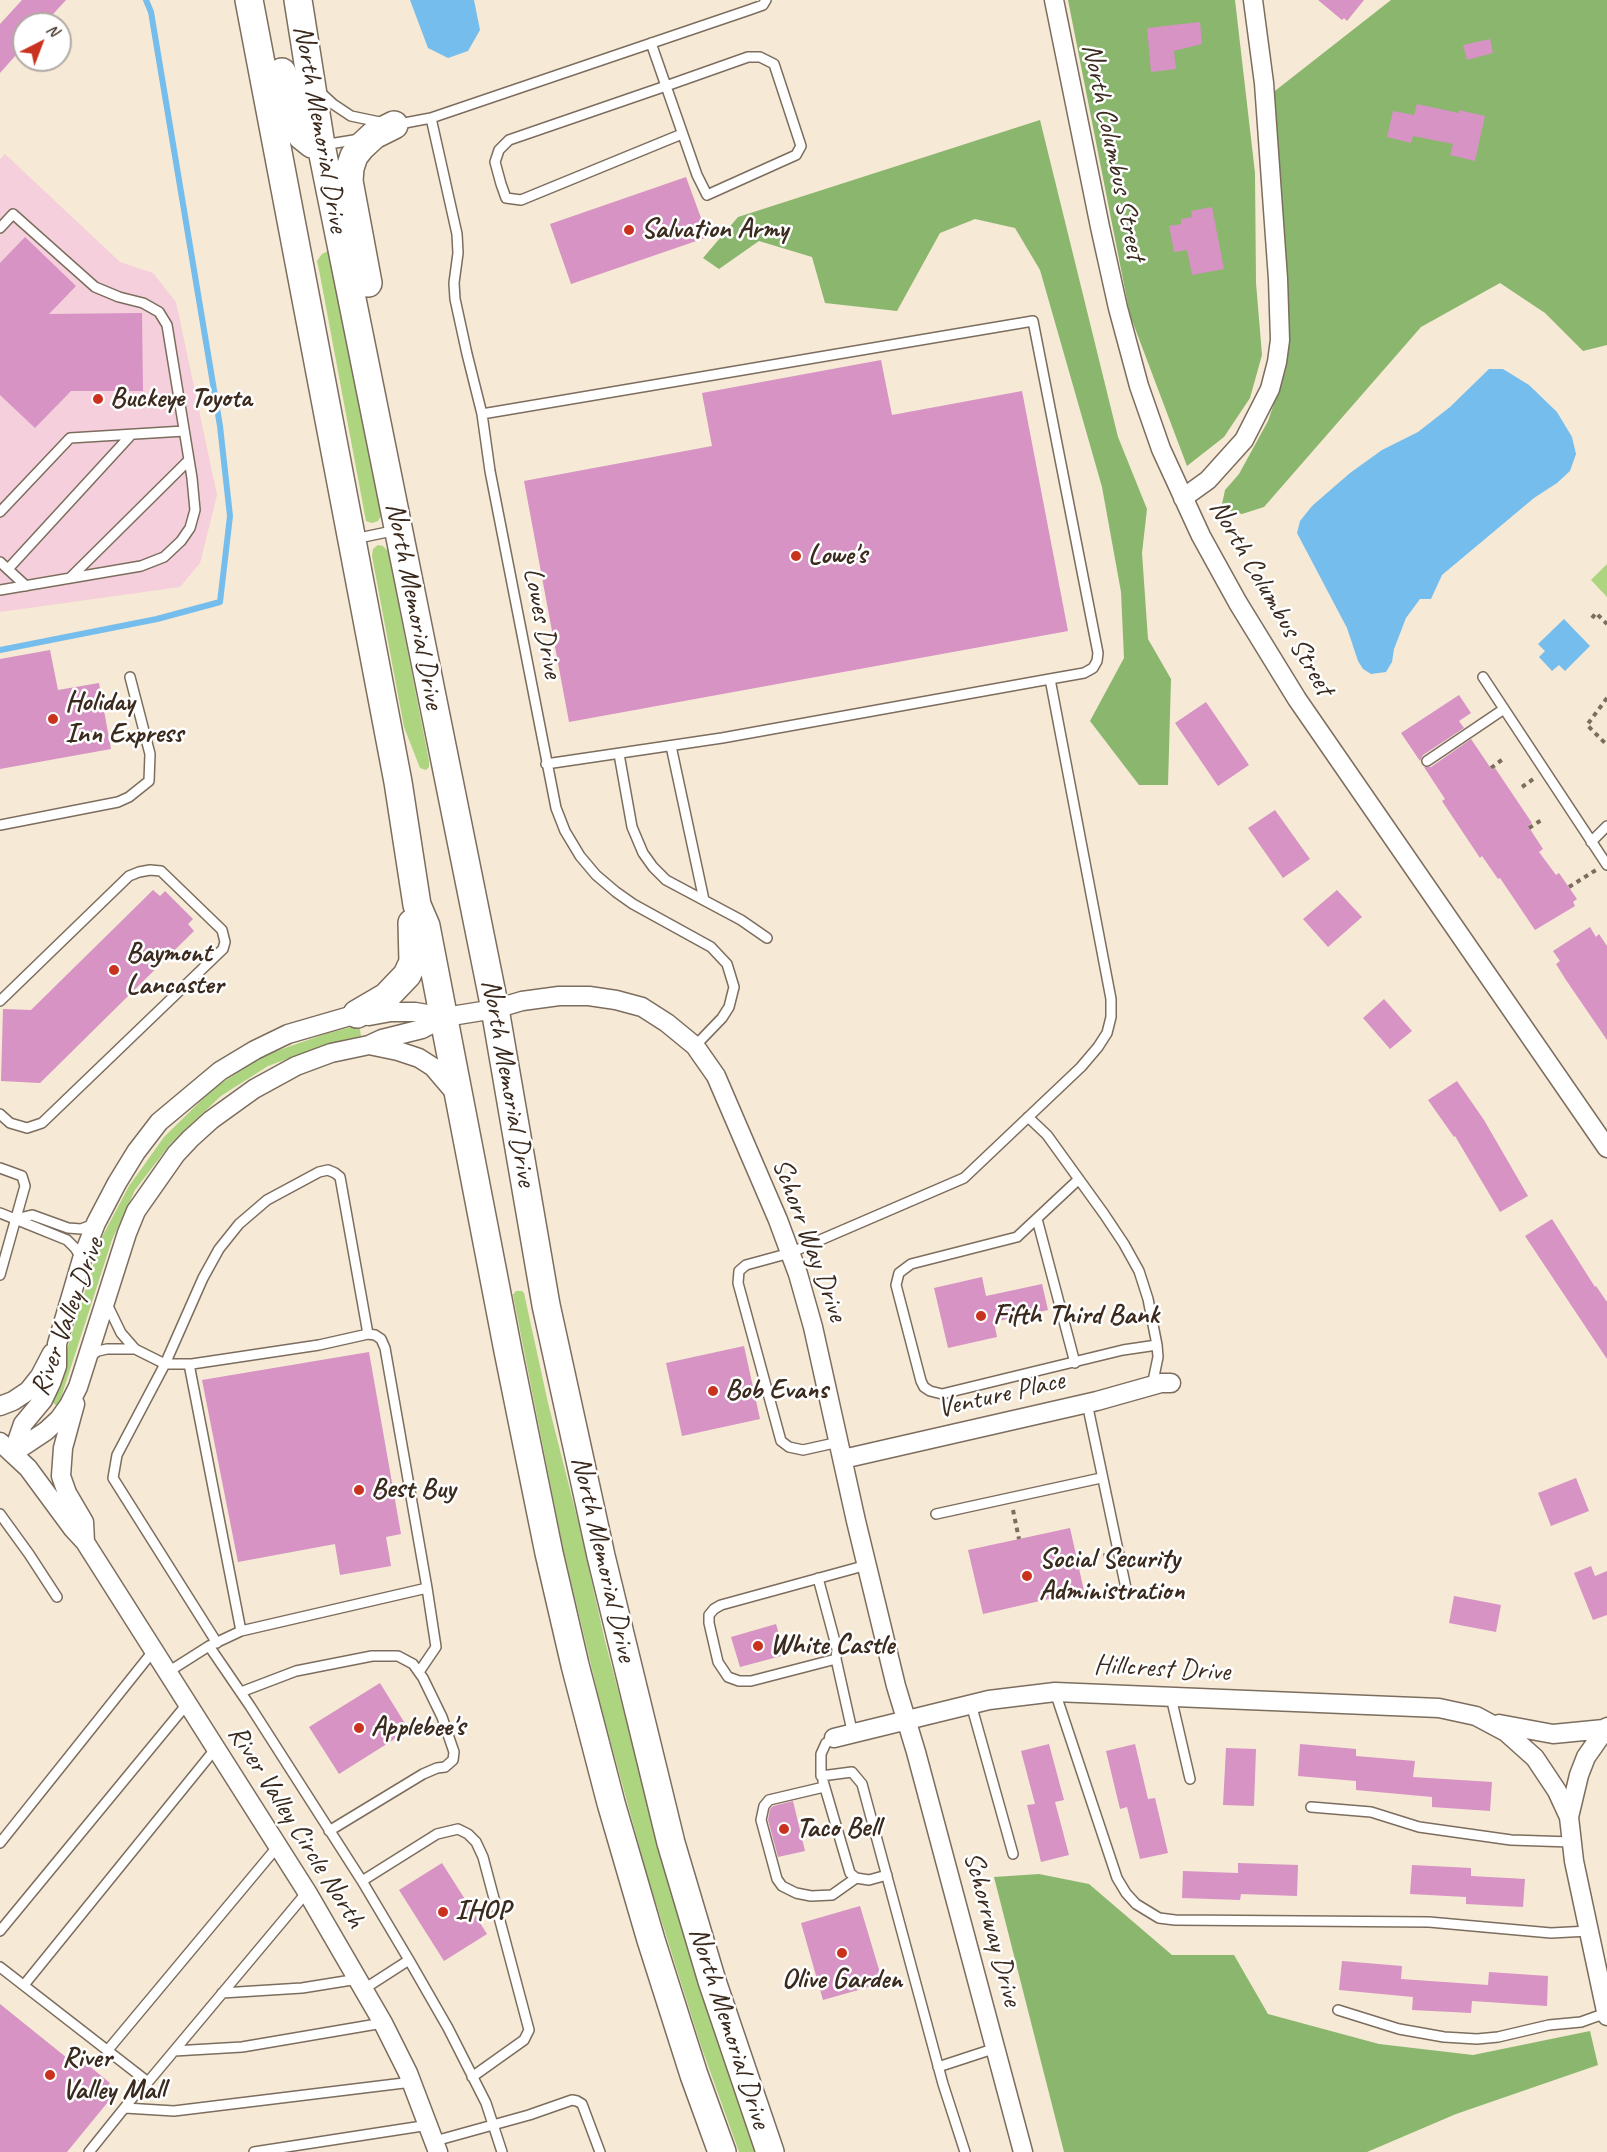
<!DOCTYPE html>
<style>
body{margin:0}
#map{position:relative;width:1607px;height:2152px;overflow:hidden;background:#f6e9d5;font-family:Caveat,sans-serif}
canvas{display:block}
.north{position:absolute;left:12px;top:12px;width:60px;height:60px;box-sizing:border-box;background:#fff;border:2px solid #b1aaa5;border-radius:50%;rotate:42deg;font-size:16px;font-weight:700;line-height:24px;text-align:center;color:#3b2a1e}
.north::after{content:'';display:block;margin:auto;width:21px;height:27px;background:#c8321e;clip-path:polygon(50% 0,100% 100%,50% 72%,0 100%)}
</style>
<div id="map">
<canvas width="1607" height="2152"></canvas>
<div class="north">N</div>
</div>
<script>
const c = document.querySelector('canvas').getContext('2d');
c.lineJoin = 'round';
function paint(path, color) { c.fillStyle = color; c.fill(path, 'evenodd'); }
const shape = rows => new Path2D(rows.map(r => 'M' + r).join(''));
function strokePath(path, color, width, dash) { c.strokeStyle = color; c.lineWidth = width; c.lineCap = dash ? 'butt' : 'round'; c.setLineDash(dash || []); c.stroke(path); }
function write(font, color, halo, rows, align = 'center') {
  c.font = font + ' Caveat,sans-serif'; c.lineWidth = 5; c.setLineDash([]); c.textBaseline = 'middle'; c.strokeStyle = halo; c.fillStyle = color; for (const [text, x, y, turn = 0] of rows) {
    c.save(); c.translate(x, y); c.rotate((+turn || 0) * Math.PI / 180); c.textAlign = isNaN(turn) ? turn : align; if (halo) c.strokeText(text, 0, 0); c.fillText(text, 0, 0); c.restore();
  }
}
const built = shape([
 [5,154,120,262,153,273,176,302,217,495,200,563,180,587,0,612,0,159]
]);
const green = shape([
 [328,251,333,254,383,513,378,521,372,523,366,521,320,275,317,261,322,254],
 [378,545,383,546,388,551,429,761,429,767,426,770,420,768,404,727,372,556,373,549],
 [1607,564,1607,597,1591,580],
 [359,1025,361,1036,327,1044,268,1066,221,1096,171,1143,135,1190,112,1240,58,1407,51,1401,102,1237,129,1186,164,1137,214,1088,265,1055,325,1034],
 [516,1291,522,1291,524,1293,548,1403,579,1525,605,1641,672,1892,759,2152,739,2152,701,2046,648,1878,601,1707,562,1543,513,1295]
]);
const forest = shape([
 [1068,0,1235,0,1255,173,1256,283,1262,355,1250,398,1224,437,1187,466,1130,315],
 [1391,0,1607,0,1607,345,1583,351,1545,313,1500,283,1421,327,1264,507,1242,514,1221,509,1225,490,1239,474,1268,421,1285,371,1286,319,1271,94],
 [1040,120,1118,437,1147,509,1142,553,1148,639,1171,679,1168,785,1139,785,1090,721,1124,658,1121,592,1102,487,1040,270,1015,228,975,219,940,233,897,311,825,303,812,257,759,241,719,269,703,258,738,217],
 [1039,1874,1089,1884,1172,1955,1234,1955,1268,2014,1379,2044,1473,2055,1590,2031,1598,2065,1456,2114,1367,2152,1064,2152,994,1877]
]);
const water = shape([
 [410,0,474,0,480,30,468,51,448,58,428,48],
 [1489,369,1503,369,1529,385,1557,412,1572,437,1576,454,1570,471,1557,483,1534,498,1442,575,1431,599,1420,599,1406,618,1394,649,1392,662,1386,672,1371,674,1363,669,1358,661,1347,628,1297,533,1300,521,1312,506,1350,473,1382,450,1418,432,1450,407],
 [1564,619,1590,646,1565,671,1559,665,1552,671,1539,657,1545,651,1538,644]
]);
const stream = shape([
 [0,650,157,619,220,602,230,516,220,426,151,12,146,0]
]);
const building = shape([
 [22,0,66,0,44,24,24,24,24,46,0,73,0,24],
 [1318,0,1364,0,1347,21,1344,18,1342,20],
 [1200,22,1202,44,1174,51,1176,69,1151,72,1147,28],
 [1490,39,1493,53,1467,60,1463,45],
 [1417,104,1459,113,1459,110,1485,116,1475,161,1450,155,1453,144,1413,136,1411,143,1387,137,1393,111,1414,115],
 [686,177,708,237,571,284,550,224],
 [1212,207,1224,269,1192,275,1187,250,1174,252,1169,226,1181,224,1181,219,1192,217,1191,211],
 [25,237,76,286,49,314,142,313,143,391,71,391,35,428,0,395,0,263],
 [881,360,892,415,1022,391,1068,631,569,722,524,481,712,446,702,393],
 [50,650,58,690,99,683,111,749,0,769,0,659],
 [1459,695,1471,713,1459,721,1464,728,1423,755,1420,761,1401,733],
 [1206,702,1249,765,1218,786,1175,723],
 [1471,739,1492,770,1495,768,1532,823,1528,826,1543,849,1539,852,1556,875,1559,873,1577,899,1573,902,1575,906,1535,930,1500,878,1498,879,1482,856,1480,858,1442,801,1445,799,1424,767,1431,767],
 [1275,810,1310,859,1283,878,1248,828],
 [153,890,160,896,165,891,193,919,188,924,194,931,40,1083,1,1081,3,1009,31,1010],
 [1337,890,1362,917,1328,947,1303,919],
 [1590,927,1596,937,1599,934,1607,946,1607,1040,1566,980,1556,964,1560,961,1553,951],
 [1384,999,1412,1031,1390,1049,1363,1018],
 [1457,1081,1484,1120,1528,1196,1500,1212,1455,1136,1454,1137,1428,1100],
 [1552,1219,1595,1287,1596,1286,1607,1302,1607,1359,1525,1236],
 [982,1277,986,1296,1042,1284,1048,1310,994,1322,997,1337,948,1348,934,1288],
 [744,1346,760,1419,682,1436,666,1363],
 [369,1352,401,1534,386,1537,391,1566,340,1575,335,1544,238,1562,202,1380],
 [1576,1478,1589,1511,1551,1526,1538,1493],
 [1070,1528,1084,1591,983,1614,968,1550],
 [1591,1566,1595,1576,1607,1571,1607,1615,1593,1620,1574,1573],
 [1454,1596,1501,1605,1496,1632,1449,1623],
 [776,1624,785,1655,740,1667,731,1637],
 [380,1683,409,1730,339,1774,309,1727],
 [1049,1744,1064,1800,1055,1802,1069,1855,1041,1862,1027,1805,1035,1804,1021,1751],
 [1135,1744,1148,1799,1155,1798,1168,1853,1140,1859,1127,1807,1120,1809,1106,1751],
 [1300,1744,1356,1749,1356,1756,1415,1761,1413,1777,1492,1782,1490,1811,1432,1807,1432,1797,1356,1790,1356,1781,1298,1776],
 [1226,1748,1256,1749,1254,1806,1223,1805],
 [793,1801,805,1851,778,1857,768,1820,770,1809,773,1806],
 [442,1863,487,1934,444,1961,399,1890],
 [1238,1863,1298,1865,1297,1896,1241,1894,1240,1900,1182,1898,1183,1871,1238,1873],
 [1412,1865,1471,1868,1471,1876,1525,1879,1523,1907,1466,1904,1466,1897,1410,1894],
 [860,1906,883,1983,823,2000,801,1923],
 [1342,1961,1402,1966,1401,1979,1488,1985,1489,1972,1548,1976,1547,2006,1472,2001,1471,2013,1412,2010,1413,1997,1339,1990],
 [0,2004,77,2066,82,2060,110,2083,104,2091,112,2097,67,2152,0,2152]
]);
const path = shape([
 [1592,618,1596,613,1607,624],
 [1607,698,1587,725,1607,745],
 [1491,768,1503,759],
 [1522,787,1536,777],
 [1529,828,1543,819],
 [1569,887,1596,870],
 [1013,1510,1019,1539],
 [1077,1561,1106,1555]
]);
const lane = shape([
 [651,43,666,86,697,175,707,195,796,155,801,146,774,64,760,57,748,57,666,86,509,140,499,150,495,162,501,184,506,198,521,200,682,134],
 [320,92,333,104,351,116,394,125,431,118,749,10,763,5,766,0],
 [431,118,457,234,458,253,454,283,455,299,467,354,482,414,490,471,556,808,565,831,580,856,596,875,616,892,633,904,711,947,727,964,734,987,729,1007,722,1018,695,1046],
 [323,145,360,139],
 [0,228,13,214,95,287,119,297,143,303,159,312,167,325,192,478,195,510,190,528,181,541,164,557,141,566,0,590],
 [482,414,1033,321,1098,653,1097,661,1093,668,1084,673,1050,679],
 [0,512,70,438,184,431],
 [354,539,397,530],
 [0,562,26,586],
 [8,569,131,435],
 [70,578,189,460],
 [1483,677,1607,865],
 [671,746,704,900],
 [619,754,632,827,643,853,653,867,666,880,741,920,767,938],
 [1427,761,1504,709],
 [546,764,722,738,1050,679,1111,999,1111,1017,1107,1033,1098,1047,1081,1067,964,1178,790,1253,746,1265,739,1271,738,1283,781,1441,789,1447,803,1450,839,1442],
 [0,825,118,802,129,797,149,781,150,754,130,677],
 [1591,842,1607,826],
 [0,1001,129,876,139,872,150,870,161,871,222,930,225,942,223,949,42,1123,27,1128,10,1123,0,1114],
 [1028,1117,1047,1135,1104,1214,1124,1244,1139,1271,1148,1299,1157,1345,1158,1357,1152,1386],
 [0,1168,22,1176,25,1186,0,1275],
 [1079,1179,1017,1237,911,1264,899,1273,896,1285,921,1381,924,1387,930,1391,942,1394,1123,1350,1157,1345],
 [0,1213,67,1240,75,1248,82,1259],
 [16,1219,32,1215,68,1228,81,1229,94,1224],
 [1037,1219,1075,1363],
 [107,1304,121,1333,135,1349,165,1364,192,1364,319,1345,368,1334,375,1335,381,1339,385,1348,427,1588,241,1631,209,1646,168,1672],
 [89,1357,98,1351,107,1349,135,1349],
 [189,1364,241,1631],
 [1087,1403,1127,1593],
 [0,1514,29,1554,57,1597],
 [936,1514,1101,1478],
 [818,1578,837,1649,836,1659,853,1735],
 [217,1643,113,1478,117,1455,165,1364,203,1278,219,1249,239,1224,267,1200,319,1172,328,1170,335,1173,340,1177,368,1334],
 [209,1646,250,1706,362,1881],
 [836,1659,751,1681,739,1681,728,1677,718,1662,709,1623,709,1615,714,1609,721,1605,867,1565],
 [419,1672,436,1647,427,1588],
 [241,1692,296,1671,372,1656,398,1656,413,1664,423,1678,442,1717,454,1752,453,1760,445,1767,437,1768,423,1774,329,1831],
 [1055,1692,1117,1878,1126,1893,1136,1904,1159,1918,1175,1920,1429,1922,1551,1933,1589,1931],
 [1171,1697,1190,1779],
 [971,1704,1013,1854],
 [834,1738,826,1743,821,1754,821,1776,852,1772,862,1784,943,2084,965,2152],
 [823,1781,850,1873,856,1878,869,1880,887,1875],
 [824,1787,769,1800,764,1806,761,1820,777,1879,782,1886,796,1893,811,1896,832,1895,856,1878],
 [1311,1807,1371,1812,1419,1827,1511,1840,1571,1842],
 [0,1843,154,1650],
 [0,1931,187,1704],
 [409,1960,362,1881,437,1834,458,1829,468,1834,476,1842,483,1857,529,2030,524,2040,472,2077],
 [0,1967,148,2082,307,1892],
 [24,1985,216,1748],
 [364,1989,409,1960,448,2028,486,2103,502,2152],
 [222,1993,302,1988,358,1979],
 [1338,2010,1399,2029,1444,2037,1477,2039,1498,2037,1549,2025,1581,2022,1606,2013],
 [107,2051,278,1846],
 [174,2051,242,2047,383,2023],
 [938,2067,996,2048],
 [125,2108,174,2111,412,2082],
 [435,2141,529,2115,572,2100,577,2101,582,2104,600,2152],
 [89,2152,146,2081],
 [254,2152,429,2125]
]);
const street = shape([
 [1054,0,1100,227,1118,308,1139,386,1161,449,1201,536,1238,603,1297,699,1607,1148],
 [1183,498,1208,480,1244,440,1270,389,1277,362,1280,340,1278,279,1264,83,1253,0],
 [369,1045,398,1051,419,1058,433,1067,456,1094],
 [75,1404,63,1448,61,1476,67,1493,84,1522,85,1542],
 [0,1406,13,1401,28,1391,40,1376,52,1353],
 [0,1442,28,1468,73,1529,85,1542,307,1892,383,2023,408,2073,438,2152],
 [13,1453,23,1424,43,1400,51,1383,57,1366,57,1344,82,1259,96,1223,117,1183,136,1152,159,1122,220,1071,255,1050,288,1034,357,1014,369,1016,391,1012,415,1012,445,1017,495,1009,522,1001,559,996,589,996,616,1000,642,1007,667,1023,695,1046,716,1076,778,1220,798,1274,813,1327,856,1521,896,1686,916,1752,1023,2152],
 [13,1453,46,1431,59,1419,69,1405,78,1387,127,1233,136,1211,176,1154,190,1139,211,1120,254,1089,296,1066,331,1053,369,1045,382,1039,422,1029,445,1017],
 [843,1459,1097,1401,1161,1383,1171,1383],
 [1499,1724,1553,1734,1604,1729],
 [834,1738,989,1700,1055,1692,1439,1708,1476,1716,1506,1732,1535,1758,1557,1791,1569,1817,1574,1861,1607,2016],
 [1569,1817,1579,1775,1586,1757,1607,1727]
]);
const primary = shape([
 [249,0,398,782,417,905,426,926,508,1351,549,1553,575,1665,611,1803,651,1940,694,2075,722,2152],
 [298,0,321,145,495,1009,546,1305,601,1556,671,1843,712,1981,770,2152],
 [282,72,293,123,302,136,312,144,321,145],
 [368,283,349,181,350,168,354,156,361,147,374,135,394,125],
 [357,1014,386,997,407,975,413,962,412,923]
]);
const markers = [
 [629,230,6,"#c8321e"],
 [98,399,6,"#c8321e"],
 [796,556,6,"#c8321e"],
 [53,719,6,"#c8321e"],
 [114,970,6,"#c8321e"],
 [981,1316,6,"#c8321e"],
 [713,1391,6,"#c8321e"],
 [359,1490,6,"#c8321e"],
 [1027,1576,6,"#c8321e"],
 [758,1646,6,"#c8321e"],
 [359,1728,6,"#c8321e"],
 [784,1829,6,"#c8321e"],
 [443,1912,6,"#c8321e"],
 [842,1953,6,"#c8321e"],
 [50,2075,6,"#c8321e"]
];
const streetNames = [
 ["North Memorial Drive",320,129,80],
 ["North Columbus Street",1113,152,78],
 ["North Columbus Street",1271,598,60],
 ["North Memorial Drive",414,606,79],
 ["Lowes Drive",542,623,79],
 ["North Memorial Drive",508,1083,80],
 ["Schorr Way Drive",809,1240,70],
 ["River Valley Drive",68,1317,-70],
 ["Venture Place",1001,1395,-13],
 ["North Memorial Drive",603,1559,77],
 ["Hillcrest Drive",1162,1669,3],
 ["River Valley Circle North",296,1827,58],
 ["Schorrway Drive",992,1929,75],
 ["North Memorial Drive",729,2028,72]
];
const poiNames = [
 ["Salvation Army",641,230],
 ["Buckeye Toyota",110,399],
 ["Lowe's",808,556],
 ["Holiday",65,703],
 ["Inn Express",65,735],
 ["Baymont",126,954],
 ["Lancaster",126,986],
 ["Fifth Third Bank",993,1316],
 ["Bob Evans",725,1391],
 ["Best Buy",371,1490],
 ["Social Security",1039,1560],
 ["Administration",1039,1592],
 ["White Castle",770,1646],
 ["Applebee's",371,1728],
 ["Taco Bell",796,1829],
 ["IHOP",455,1912],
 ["Olive Garden",842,1980,"center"],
 ["River",62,2059],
 ["Valley Mall",62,2091]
];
paint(built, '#f5cfdb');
paint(green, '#add47f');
paint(forest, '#8ab66e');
paint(water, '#75bded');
strokePath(stream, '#75bded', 6);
paint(building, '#d693c4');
strokePath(lane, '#7c6d5e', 12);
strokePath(street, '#7c6d5e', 21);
strokePath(primary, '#7c6d5e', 30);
strokePath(path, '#7c6d5e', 4, [4.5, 4.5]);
strokePath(lane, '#fff', 9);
strokePath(street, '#fff', 18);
strokePath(primary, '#fff', 27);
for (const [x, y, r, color] of markers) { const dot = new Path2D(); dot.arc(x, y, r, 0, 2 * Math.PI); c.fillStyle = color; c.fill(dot); strokePath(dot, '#fff', 2); }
write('28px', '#3b2a1e', '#fff', streetNames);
write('bold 28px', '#3b2a1e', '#fff', poiNames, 'left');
</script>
